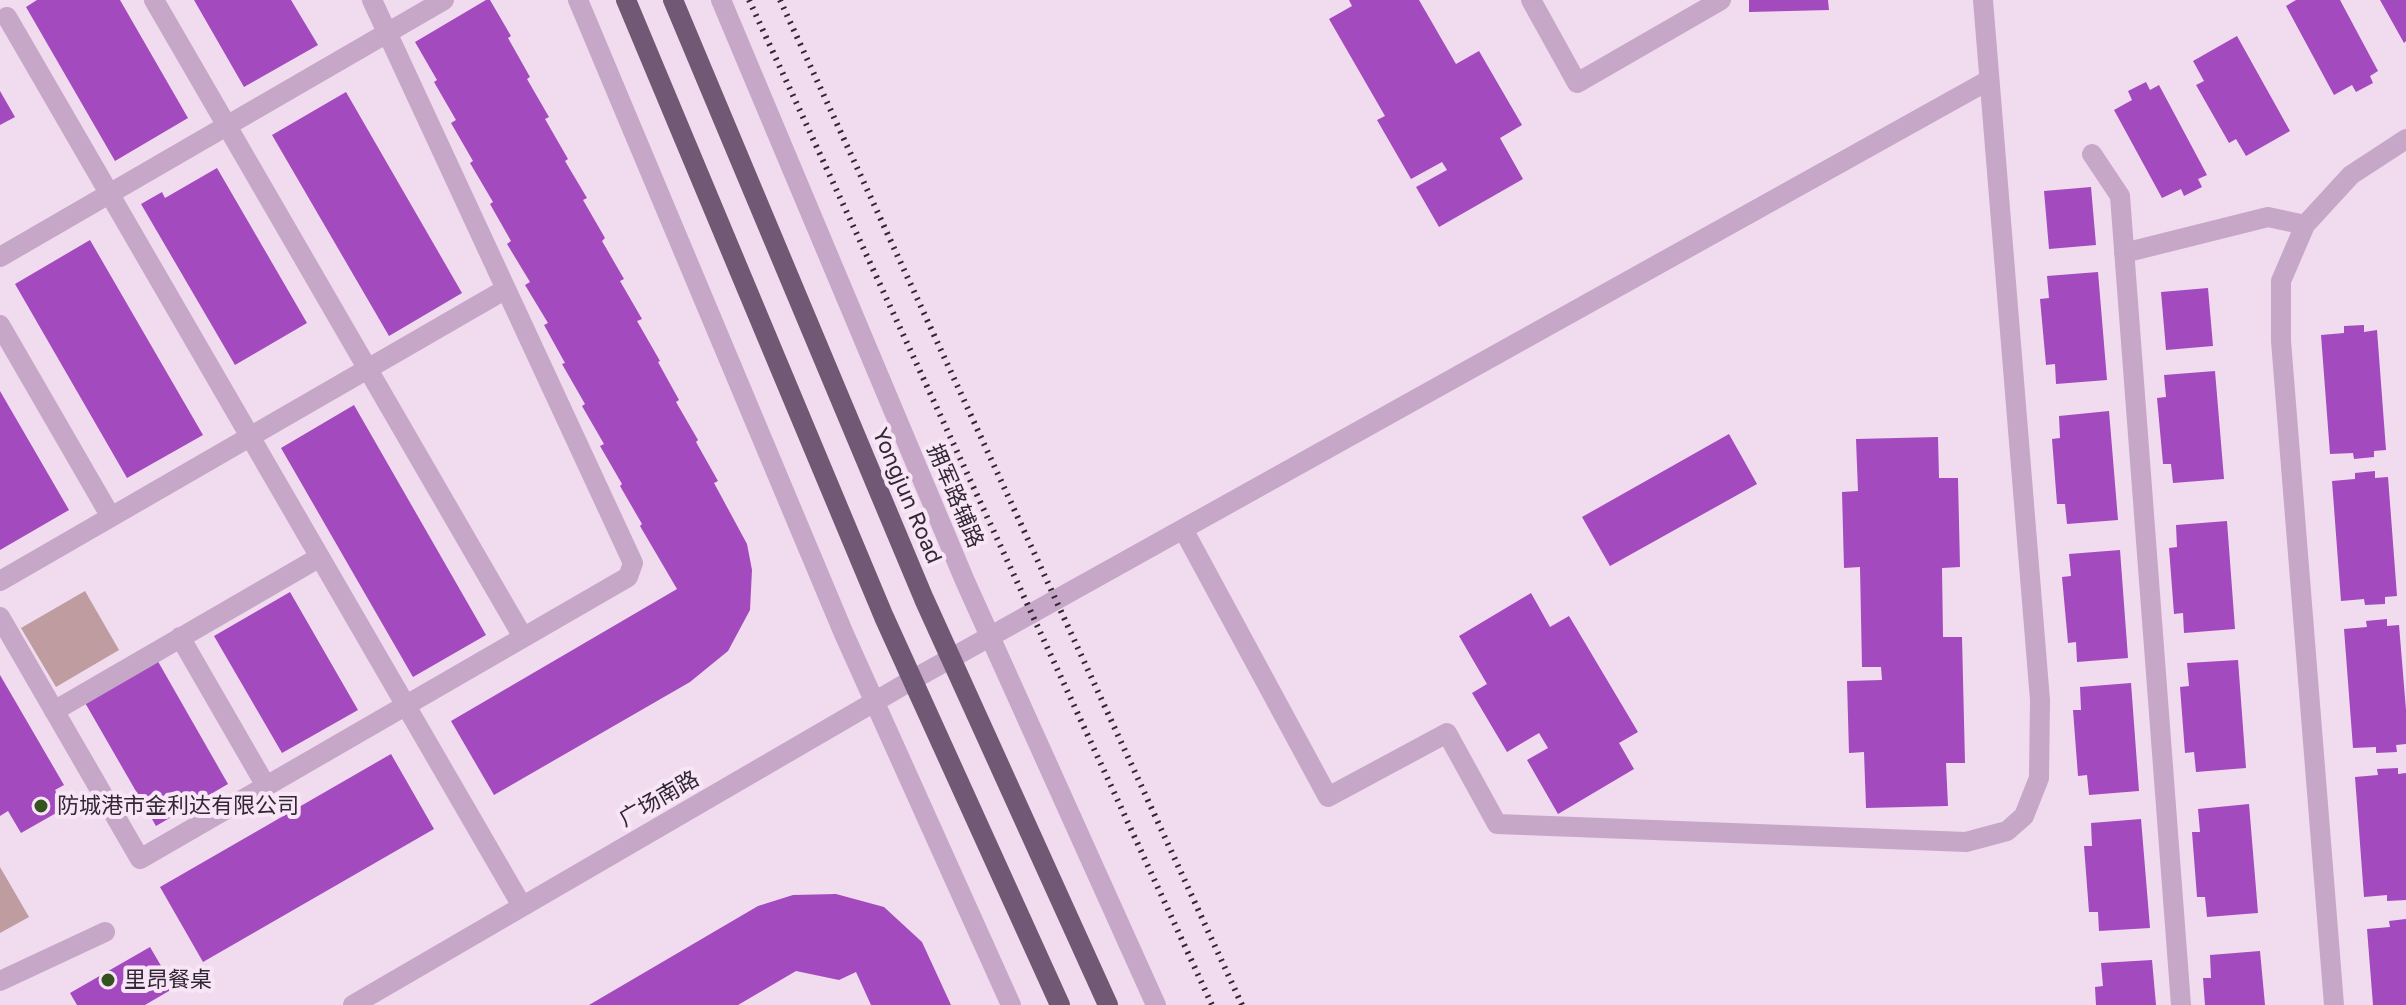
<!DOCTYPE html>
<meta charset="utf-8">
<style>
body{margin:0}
canvas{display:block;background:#f0dbef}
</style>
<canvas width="2406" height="1005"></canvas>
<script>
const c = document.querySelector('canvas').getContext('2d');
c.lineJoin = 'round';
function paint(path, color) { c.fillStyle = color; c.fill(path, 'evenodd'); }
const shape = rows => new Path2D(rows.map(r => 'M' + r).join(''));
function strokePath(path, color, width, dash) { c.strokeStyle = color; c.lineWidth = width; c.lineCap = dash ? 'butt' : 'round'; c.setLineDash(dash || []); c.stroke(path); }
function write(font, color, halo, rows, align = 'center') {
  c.font = font + ' "Golos Text","Noto Sans SC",sans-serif'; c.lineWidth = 8; c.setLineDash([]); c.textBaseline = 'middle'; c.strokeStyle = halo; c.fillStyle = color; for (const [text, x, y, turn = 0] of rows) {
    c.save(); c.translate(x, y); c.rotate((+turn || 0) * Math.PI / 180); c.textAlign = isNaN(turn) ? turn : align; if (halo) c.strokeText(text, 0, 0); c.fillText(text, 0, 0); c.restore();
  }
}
const green = shape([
 [85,591,119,650,56,687,21,628],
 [0,867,29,917,0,933]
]);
const building = shape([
 [37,0,120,0,188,118,115,161,26,7],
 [194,0,291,0,318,45,244,87],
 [486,0,490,0,511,36,508,38,530,77,527,79,549,117,545,119,568,159,565,161,587,198,583,200,605,238,602,241,624,279,620,281,642,319,637,321,660,361,658,362,679,400,676,402,698,440,696,442,718,481,714,483,747,544,752,570,750,610,728,651,690,682,494,795,451,721,677,589,640,526,642,524,620,486,622,484,600,446,604,444,582,406,585,404,562,364,565,363,544,325,548,323,525,285,530,282,507,244,511,241,490,204,493,202,470,163,473,161,451,123,456,120,434,82,437,80,415,42],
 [1349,0,1419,0,1456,64,1479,51,1522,125,1500,138,1523,179,1439,227,1416,187,1447,170,1442,162,1411,179,1377,120,1385,116,1329,19,1352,6],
 [1749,0,1828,0,1829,10,1749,12],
 [2296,0,2340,0,2378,71,2370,76,2373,83,2356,92,2352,85,2334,95,2286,6],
 [2380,0,2406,0,2406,41,2404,43],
 [2237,36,2290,131,2246,156,2236,139,2229,143,2196,85,2204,81,2193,61],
 [2146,82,2150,90,2159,85,2207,175,2198,179,2202,187,2184,196,2181,189,2162,198,2114,110,2132,100,2128,91],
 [0,91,15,117,0,125],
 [346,92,462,293,389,336,272,135],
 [217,168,307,323,235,365,141,204,162,192,165,198],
 [2091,187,2096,245,2049,249,2044,191],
 [90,240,203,435,127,478,15,284],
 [2098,272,2107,380,2056,384,2055,364,2046,365,2040,299,2049,298,2047,276],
 [2208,288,2213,346,2166,350,2161,292],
 [2364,325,2364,332,2377,330,2386,450,2374,451,2374,457,2354,459,2353,453,2330,454,2321,335,2344,333,2344,326],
 [2215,371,2224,479,2173,483,2171,464,2163,464,2157,398,2166,397,2164,375],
 [0,391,69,510,0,550],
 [354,405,486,635,413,677,281,448],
 [2109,411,2118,520,2067,524,2065,504,2057,504,2052,439,2060,438,2059,416],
 [1729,434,1757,484,1610,566,1582,517],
 [1938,437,1939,478,1958,478,1960,567,1942,568,1943,637,1962,637,1965,763,1946,763,1948,806,1866,808,1864,752,1849,753,1847,681,1882,680,1881,667,1862,667,1860,567,1844,568,1842,492,1858,491,1856,439],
 [2375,471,2375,478,2388,477,2397,596,2385,597,2385,604,2365,605,2364,599,2341,601,2332,481,2355,479,2355,473],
 [2227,521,2235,629,2184,633,2183,613,2174,614,2169,548,2177,547,2176,525],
 [2120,550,2128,658,2077,662,2076,642,2068,643,2062,577,2071,576,2069,554],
 [290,592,358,710,282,753,214,636],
 [1531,593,1550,627,1569,616,1638,732,1619,743,1634,769,1558,814,1527,760,1548,748,1539,733,1507,752,1472,693,1487,684,1459,636],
 [2387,619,2387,626,2399,625,2406,710,2406,744,2396,745,2397,752,2376,753,2376,747,2353,748,2344,629,2367,627,2366,621],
 [156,658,228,784,156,826,84,701],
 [2238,660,2246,768,2196,772,2194,752,2185,753,2180,687,2189,686,2187,663],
 [0,675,64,785,55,790,65,808,21,833,8,811,0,816],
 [2131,683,2139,791,2089,795,2087,775,2078,776,2073,710,2081,710,2080,687],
 [391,754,434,829,203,962,160,887],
 [2398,768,2398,774,2406,773,2406,900,2387,901,2387,895,2364,897,2355,777,2378,775,2377,769],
 [2249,804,2258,913,2207,917,2205,897,2197,897,2192,832,2200,832,2198,809],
 [2141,819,2150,928,2099,931,2098,912,2089,912,2084,846,2092,846,2091,823],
 [836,894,884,907,922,942,951,1005,871,1005,856,972,839,980,796,971,738,1005,589,1005,758,906,793,895],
 [2406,919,2406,1005,2373,1005,2367,929,2390,927,2389,921],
 [150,947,174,988,145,1005,77,1005,70,993],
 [2260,951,2265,1005,2205,1005,2203,978,2211,978,2210,955],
 [2152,960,2156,1005,2096,1005,2095,987,2103,986,2101,963]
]);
const minor = shape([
 [154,0,523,637],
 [578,0,844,634,1011,1005],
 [721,0,965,581,1156,1005],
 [1531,0,1577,83,1721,0],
 [7,17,522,906],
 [2092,154,2120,196,2181,1005],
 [2124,253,2268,217,2305,225],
 [0,257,444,0],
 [0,325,111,517],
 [1183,529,1328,797,1447,733,1497,824,1966,842,2007,831,2024,816,2039,778,2040,700,1983,0],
 [0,581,506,289],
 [0,617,140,859,628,577,633,563,372,0],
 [180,637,266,786],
 [54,711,320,557],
 [0,981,105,932],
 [353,1005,912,680,1989,80],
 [2334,1005,2281,341,2281,281,2305,225,2351,175,2406,139]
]);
const major = shape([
 [626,0,884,617,1060,1005],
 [673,0,924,599,1108,1005]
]);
const rail = shape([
 [749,0,1212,1005],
 [780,0,1242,1005]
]);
const markers = [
 [41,806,8,"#34531f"],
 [108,980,8,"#34531f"]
];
const streetNames = [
 ["Yongjun Road",907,496,67],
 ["拥军路辅路",955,496,67],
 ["广场南路",659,799,-30]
];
const poiNames = [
 ["防城港市金利达有限公司",57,806],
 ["里昂餐桌",124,980]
];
paint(green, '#be9ca0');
paint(building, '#a34abe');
strokePath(minor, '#c7a7c7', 20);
strokePath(major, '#715975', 20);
strokePath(rail, '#322734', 6, [2, 6]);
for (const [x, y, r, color] of markers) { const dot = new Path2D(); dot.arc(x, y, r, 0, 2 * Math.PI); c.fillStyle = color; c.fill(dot); strokePath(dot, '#f8e6f7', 3); }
write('22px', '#322734', '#f8e6f7', streetNames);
write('22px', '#322734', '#f8e6f7', poiNames, 'left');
</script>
